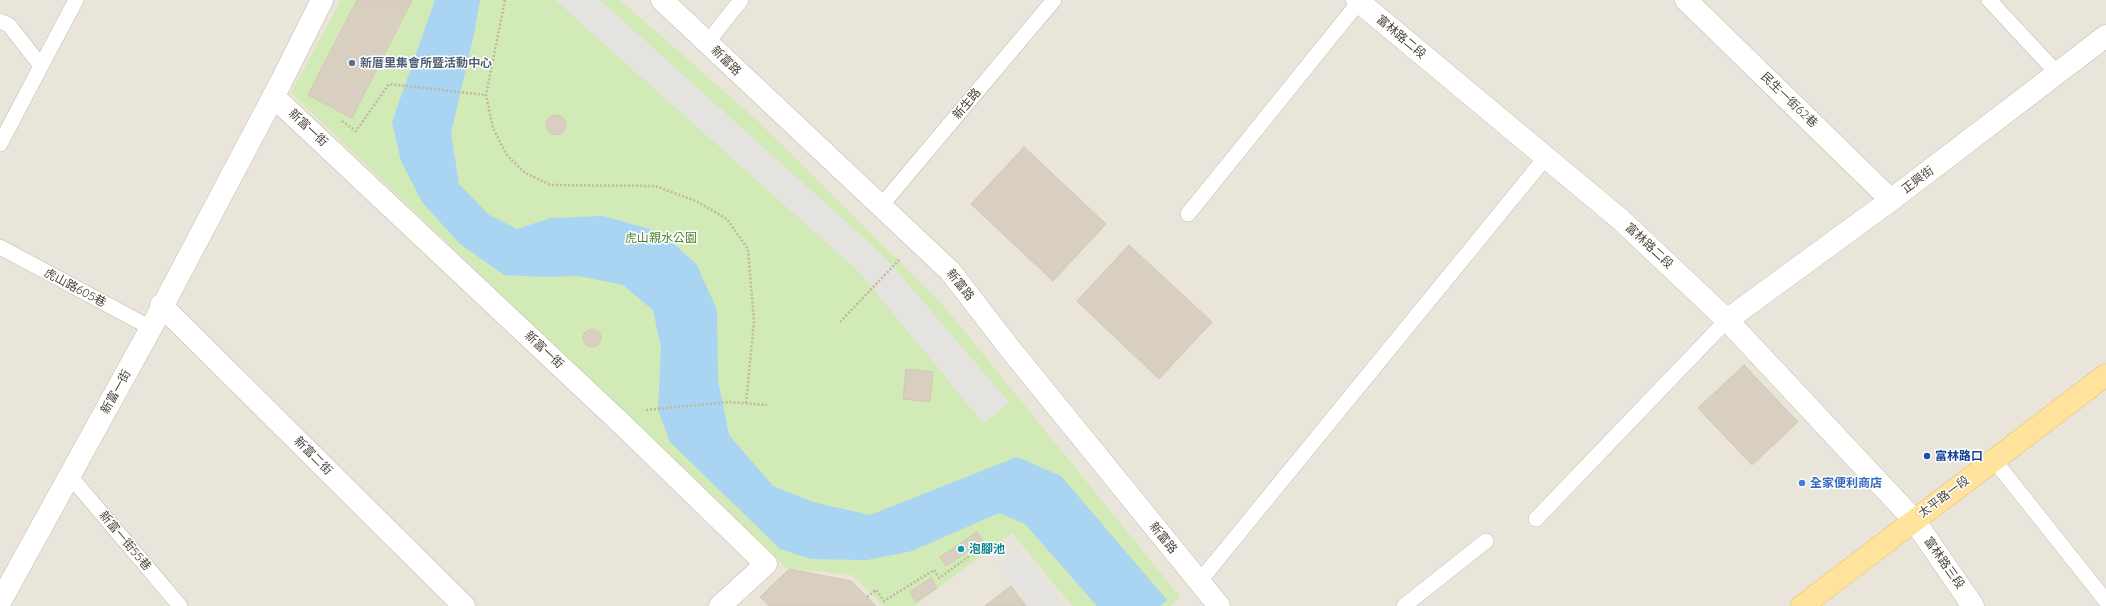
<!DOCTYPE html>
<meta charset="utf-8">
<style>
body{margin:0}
canvas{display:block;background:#f6f3ec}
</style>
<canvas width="2106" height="606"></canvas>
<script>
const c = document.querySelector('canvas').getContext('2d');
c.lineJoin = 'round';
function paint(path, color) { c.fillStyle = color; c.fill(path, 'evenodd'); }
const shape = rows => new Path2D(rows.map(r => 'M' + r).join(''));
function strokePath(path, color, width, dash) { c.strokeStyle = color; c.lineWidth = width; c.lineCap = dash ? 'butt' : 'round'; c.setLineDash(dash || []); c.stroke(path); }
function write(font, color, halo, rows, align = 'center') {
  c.font = font + ' Quicksand,"Noto Sans TC",sans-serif'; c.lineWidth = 3; c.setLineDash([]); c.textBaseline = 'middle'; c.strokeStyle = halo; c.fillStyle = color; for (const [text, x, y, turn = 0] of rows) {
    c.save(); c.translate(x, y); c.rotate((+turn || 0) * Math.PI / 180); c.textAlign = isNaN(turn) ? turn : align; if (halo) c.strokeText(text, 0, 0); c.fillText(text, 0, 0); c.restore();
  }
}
const residential = shape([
 [0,0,2106,0,2106,606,0,606]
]);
const green = shape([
 [341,0,620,0,759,122,944,306,1180,597,1170,606,1072,606,1012,533,914,606,884,606,852,575,787,568,291,93]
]);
const parking = shape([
 [555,0,600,0,884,256,1009,402,984,424,858,271],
 [1019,547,1065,606,1028,606,996,565]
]);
const water = shape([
 [435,0,480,0,474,34,451,133,459,184,489,215,517,229,551,218,603,216,661,232,697,265,717,310,718,380,729,435,773,486,813,502,870,515,1017,457,1061,476,1167,600,1160,606,1097,606,1025,524,999,513,912,551,867,560,811,559,780,549,670,442,658,410,661,348,653,310,623,285,579,276,545,277,504,275,459,243,422,202,401,161,392,122]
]);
const building = shape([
 [357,0,412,0,352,118,308,95,357,0],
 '546 125a10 10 0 1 1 20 0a10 10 0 1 1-20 0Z',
 [1024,147,1106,224,1053,281,971,204,1024,147],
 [1129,245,1212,322,1159,379,1077,301,1129,245],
 '583 338a9 9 0 1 1 18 0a9 9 0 1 1-18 0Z',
 [1744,365,1798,422,1752,465,1698,408,1744,365],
 [906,369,933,372,930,402,903,399,906,369],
 [977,532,983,541,946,566,940,557,977,532],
 [789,569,851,581,876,606,769,606,760,597,789,569],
 [931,578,937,588,916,602,910,592,931,578],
 [1011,586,1026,606,985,606,1011,586]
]);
const path = shape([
 [505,0,486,95,493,128,506,154,525,173,551,185,655,186,696,201,727,219,748,249,754,322,746,403],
 [342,121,356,131,389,84,486,95],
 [840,322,900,259],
 [646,410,730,402,767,405],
 [867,597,876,590,884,601,934,570,939,578,989,542]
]);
const lane = shape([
 [1989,0,2057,73],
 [0,21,9,25,41,66,0,144],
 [707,43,741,0],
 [41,66,76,0],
 [880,207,1054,0],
 [1188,214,1359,2],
 [0,247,151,328],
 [1994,460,2106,601],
 [70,476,180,606],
 [1536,519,1727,320],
 [1199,582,1546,157],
 [1404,606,1486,541]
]);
const street = shape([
 [662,0,950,271,1011,350,1219,606],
 [1357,0,1620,219,1727,320,1914,520,1973,606],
 [1686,0,1891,200],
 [273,96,624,426,766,564,720,606],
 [161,305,464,606],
 [1727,320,1891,200,2106,36],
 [0,602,151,328,281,82,322,0]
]);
const primary = shape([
 [1802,606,2106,375]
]);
const markers = [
 [352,63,4,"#5c6f8a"],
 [1927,456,4,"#1a4fb4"],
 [1802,483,4,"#3f7fe0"],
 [961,549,4,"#0f9aa8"]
];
const streetNames = [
 ["富林路二段",1401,37,40],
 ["新富路",726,61,44],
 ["民生一街62巷",1789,100,44],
 ["新生路",967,104,-50],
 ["新富一街",308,128,43],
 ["正興街",1918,180,-37],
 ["富林路二段",1649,246,43],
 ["新富路",960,285,51],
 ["虎山路605巷",75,288,28],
 ["新富一街",544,350,43],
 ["新富一街",116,392,-61],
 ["新富二街",313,456,45],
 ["太平路一段",1944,497,-37],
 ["新富路",1163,538,51],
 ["新富一街55巷",125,541,50],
 ["富林路三段",1944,563,55]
];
const serviceNames = [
 ["新厝里集會所暨活動中心",360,63]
];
const parkNames = [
 ["虎山親水公園",661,238]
];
const transitNames = [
 ["富林路口",1935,456]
];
const shopNames = [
 ["全家便利商店",1810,483]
];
const cultureNames = [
 ["泡腳池",969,549]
];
paint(residential, '#eae5da');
paint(green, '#d2eab5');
paint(parking, '#e5e3e0');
paint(water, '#a9d4f2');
paint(building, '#d8cfc1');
strokePath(building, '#d3c7b4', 1);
strokePath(lane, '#c2bbae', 16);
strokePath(street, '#c2bbae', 23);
strokePath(primary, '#e6c16a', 23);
strokePath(path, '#c4b79f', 2.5, [2, 2]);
strokePath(lane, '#fff', 15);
strokePath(street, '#fff', 22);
strokePath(primary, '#ffe39c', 22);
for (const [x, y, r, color] of markers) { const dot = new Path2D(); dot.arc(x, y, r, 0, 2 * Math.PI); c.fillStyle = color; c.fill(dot); strokePath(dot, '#fff', 1.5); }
write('12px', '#4b4439', '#fff', streetNames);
write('bold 12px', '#4e5e75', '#fff', serviceNames, 'left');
write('12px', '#4a7f2a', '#fff', parkNames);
write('bold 12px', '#164399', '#fff', transitNames, 'left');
write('bold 12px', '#366cbe', '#fff', shopNames, 'left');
write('bold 12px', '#0d838f', '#fff', cultureNames, 'left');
</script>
